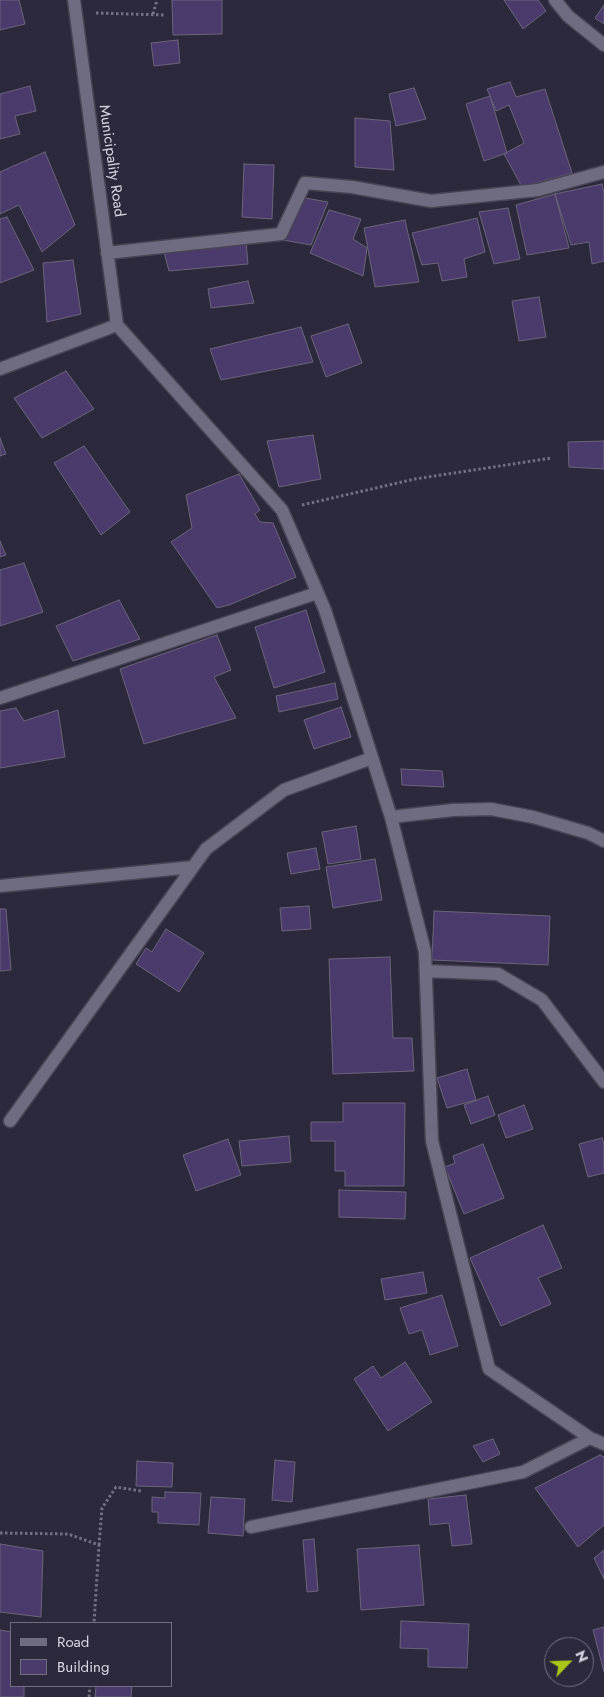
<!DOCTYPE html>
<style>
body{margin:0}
#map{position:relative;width:604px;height:1697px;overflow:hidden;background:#2c293c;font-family:Jost,sans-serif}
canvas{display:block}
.legend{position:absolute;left:10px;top:1622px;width:162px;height:65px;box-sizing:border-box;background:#2c293c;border:1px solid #716f7f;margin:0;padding:6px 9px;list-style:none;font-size:15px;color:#d9d7e4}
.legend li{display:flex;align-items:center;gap:10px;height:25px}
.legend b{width:25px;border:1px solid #716f7f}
.north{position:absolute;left:544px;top:1637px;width:50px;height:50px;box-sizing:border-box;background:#2c293c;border:1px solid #716f7f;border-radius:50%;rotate:66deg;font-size:14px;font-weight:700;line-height:20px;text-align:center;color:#d9d7e4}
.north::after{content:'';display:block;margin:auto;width:18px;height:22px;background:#aac718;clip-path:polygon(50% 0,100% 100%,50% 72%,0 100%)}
</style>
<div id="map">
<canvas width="604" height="1697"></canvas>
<ul class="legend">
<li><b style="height:6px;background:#6f6c82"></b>Road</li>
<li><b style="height:14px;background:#4b3b6d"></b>Building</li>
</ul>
<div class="north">N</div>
</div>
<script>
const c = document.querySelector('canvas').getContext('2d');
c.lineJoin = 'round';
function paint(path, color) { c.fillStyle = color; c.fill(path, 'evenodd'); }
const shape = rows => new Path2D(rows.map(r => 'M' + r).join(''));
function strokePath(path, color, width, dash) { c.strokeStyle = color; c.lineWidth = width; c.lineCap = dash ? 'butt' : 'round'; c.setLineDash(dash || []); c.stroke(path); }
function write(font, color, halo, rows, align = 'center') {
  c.font = font + ' Jost,sans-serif'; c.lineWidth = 4.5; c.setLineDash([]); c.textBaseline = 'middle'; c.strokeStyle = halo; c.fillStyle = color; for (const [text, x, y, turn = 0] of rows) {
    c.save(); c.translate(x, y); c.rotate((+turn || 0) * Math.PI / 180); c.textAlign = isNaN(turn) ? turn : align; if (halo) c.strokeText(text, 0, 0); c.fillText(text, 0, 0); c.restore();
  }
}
const building = shape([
 [0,0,19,0,25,24,0,30,0,0],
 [172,0,222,0,222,34,173,35,172,0],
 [504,0,538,0,546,11,523,29,504,0],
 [604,5,604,24,595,18,604,5],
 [178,40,180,63,154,66,151,43,178,40],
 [510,82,516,97,545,89,572,173,522,187,504,154,524,143,509,105,496,111,487,89,510,82],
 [30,86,36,111,15,116,20,134,0,139,0,94,30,86],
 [414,88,426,119,396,126,389,94,414,88],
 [490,96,507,153,484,161,466,104,490,96],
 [355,118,390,121,394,170,355,167,355,118],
 [45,152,75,225,42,252,19,205,0,214,0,172,45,152],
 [244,164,274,165,272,219,242,217,244,164],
 [602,184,604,193,604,261,592,264,589,242,571,245,555,194,602,184],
 [555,194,569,248,527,255,516,205,555,194],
 [305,198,328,202,311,245,283,240,305,198],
 [508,208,520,259,494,264,479,212,508,208],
 [329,210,361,219,353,239,367,248,363,276,310,253,329,210],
 [7,217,34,270,0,283,0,219,7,217],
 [477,218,485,252,464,259,467,277,442,281,438,263,422,265,412,233,477,218],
 [405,220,419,282,375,287,364,228,405,220],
 [246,241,248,264,169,271,164,252,246,241],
 [73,260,81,314,47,322,43,263,73,260],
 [248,281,254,303,211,308,208,289,248,281],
 [539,297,546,337,519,341,512,301,539,297],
 [348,324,362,363,326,377,311,336,348,324],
 [301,327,313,362,221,380,210,349,301,327],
 [66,371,94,409,42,438,14,398,66,371],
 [313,435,321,479,279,487,267,441,313,435],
 [0,438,6,454,0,456,0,438],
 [604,441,604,469,569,467,568,442,604,441],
 [84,446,130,512,101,535,54,463,84,446],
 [239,474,260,510,255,514,260,522,273,523,296,577,229,605,217,608,171,542,192,528,186,495,239,474],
 [0,541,6,555,0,557,0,541],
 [24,563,43,612,0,626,0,570,24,563],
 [119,600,140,639,73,661,56,626,119,600],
 [306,610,325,672,274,688,255,627,306,610],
 [217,635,231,670,214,677,236,718,144,744,120,669,217,635],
 [335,683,338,699,279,712,276,696,335,683],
 [341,707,351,737,314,749,304,720,341,707],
 [16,708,24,721,58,710,65,757,0,768,0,711,16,708],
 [401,769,442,771,444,787,402,785,401,769],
 [356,826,361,859,328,864,322,832,356,826],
 [316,848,320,869,291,874,287,853,316,848],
 [375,859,382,900,333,908,326,867,375,859],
 [309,906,311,929,282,931,280,908,309,906],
 [0,909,6,909,11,970,0,971,0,909],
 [434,911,550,916,548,965,432,960,434,911],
 [166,929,204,953,179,992,136,964,146,948,152,952,166,929],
 [390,957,393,1038,412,1038,414,1071,333,1074,329,959,390,957],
 [467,1069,476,1100,447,1108,437,1078,467,1069],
 [488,1096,495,1115,471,1124,464,1105,488,1096],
 [343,1103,405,1103,404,1186,345,1186,345,1171,335,1171,335,1141,311,1141,311,1122,343,1122,343,1103],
 [524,1105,533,1129,506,1138,498,1115,524,1105],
 [289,1136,291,1162,242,1166,239,1141,289,1136],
 [602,1138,604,1144,604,1173,588,1177,579,1144,602,1138],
 [228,1139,241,1175,196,1191,183,1155,228,1139],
 [483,1144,504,1198,464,1214,445,1167,455,1163,453,1156,483,1144],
 [339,1190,406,1192,405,1219,339,1217,339,1190],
 [543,1225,562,1268,538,1278,551,1304,501,1326,470,1258,543,1225],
 [423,1272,427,1293,385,1300,381,1279,423,1272],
 [442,1295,458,1346,430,1355,422,1330,409,1334,400,1308,442,1295],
 [405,1362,432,1402,388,1431,354,1379,373,1366,381,1378,405,1362],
 [493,1439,500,1454,483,1462,473,1446,493,1439],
 [600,1455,604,1457,604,1525,578,1547,535,1488,600,1455],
 [275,1460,295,1462,292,1502,272,1500,275,1460],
 [137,1461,173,1463,172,1487,136,1486,137,1461],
 [165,1492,201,1493,199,1525,158,1523,158,1512,152,1512,152,1497,165,1498,165,1492],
 [466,1495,472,1544,452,1546,449,1523,430,1525,428,1499,466,1495],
 [211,1497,245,1499,243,1536,208,1533,211,1497],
 [314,1539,318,1591,307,1592,303,1540,314,1539],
 [0,1544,43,1551,41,1617,0,1612,0,1544],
 [419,1545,424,1605,361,1610,357,1549,419,1545],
 [604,1550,604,1579,594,1558,604,1550],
 [401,1621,469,1624,467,1668,428,1667,428,1649,400,1648,401,1621],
 [604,1627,604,1672,593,1630,604,1627],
 [0,1630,11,1632,11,1686,24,1686,24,1697,0,1697,0,1630],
 [96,1686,132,1686,131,1697,95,1697,96,1686]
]);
const path = shape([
 [96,13,164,15],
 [153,14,157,0],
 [302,505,415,479,552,458],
 [0,1533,68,1534,99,1545,94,1623],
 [99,1545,102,1508,116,1487,141,1491],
 [89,1697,90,1686]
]);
const minor = shape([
 [74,0,117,325],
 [555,0,568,16,604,45],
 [107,253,281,234,305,183,352,187,431,201,538,190,604,172],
 [117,325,282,510,325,610,391,817,425,952,432,1141,489,1369,590,1438,604,1444],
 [0,369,117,325],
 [0,698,317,593],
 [391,817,453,810,491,809,533,817,588,833,604,841],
 [0,886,193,867],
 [426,971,498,974,542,1000,604,1082],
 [10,1121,206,849,284,790,372,758],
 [251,1527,523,1472,590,1438]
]);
const streetNames = [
 ["Municipality Road",111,161,82]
];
paint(building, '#4b3b6d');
strokePath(building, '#6b657a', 1);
strokePath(minor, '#484454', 15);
strokePath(path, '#737081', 3, [2.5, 2.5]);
strokePath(minor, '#6f6c82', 12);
write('15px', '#d9d7e4', '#2c293c', streetNames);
</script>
